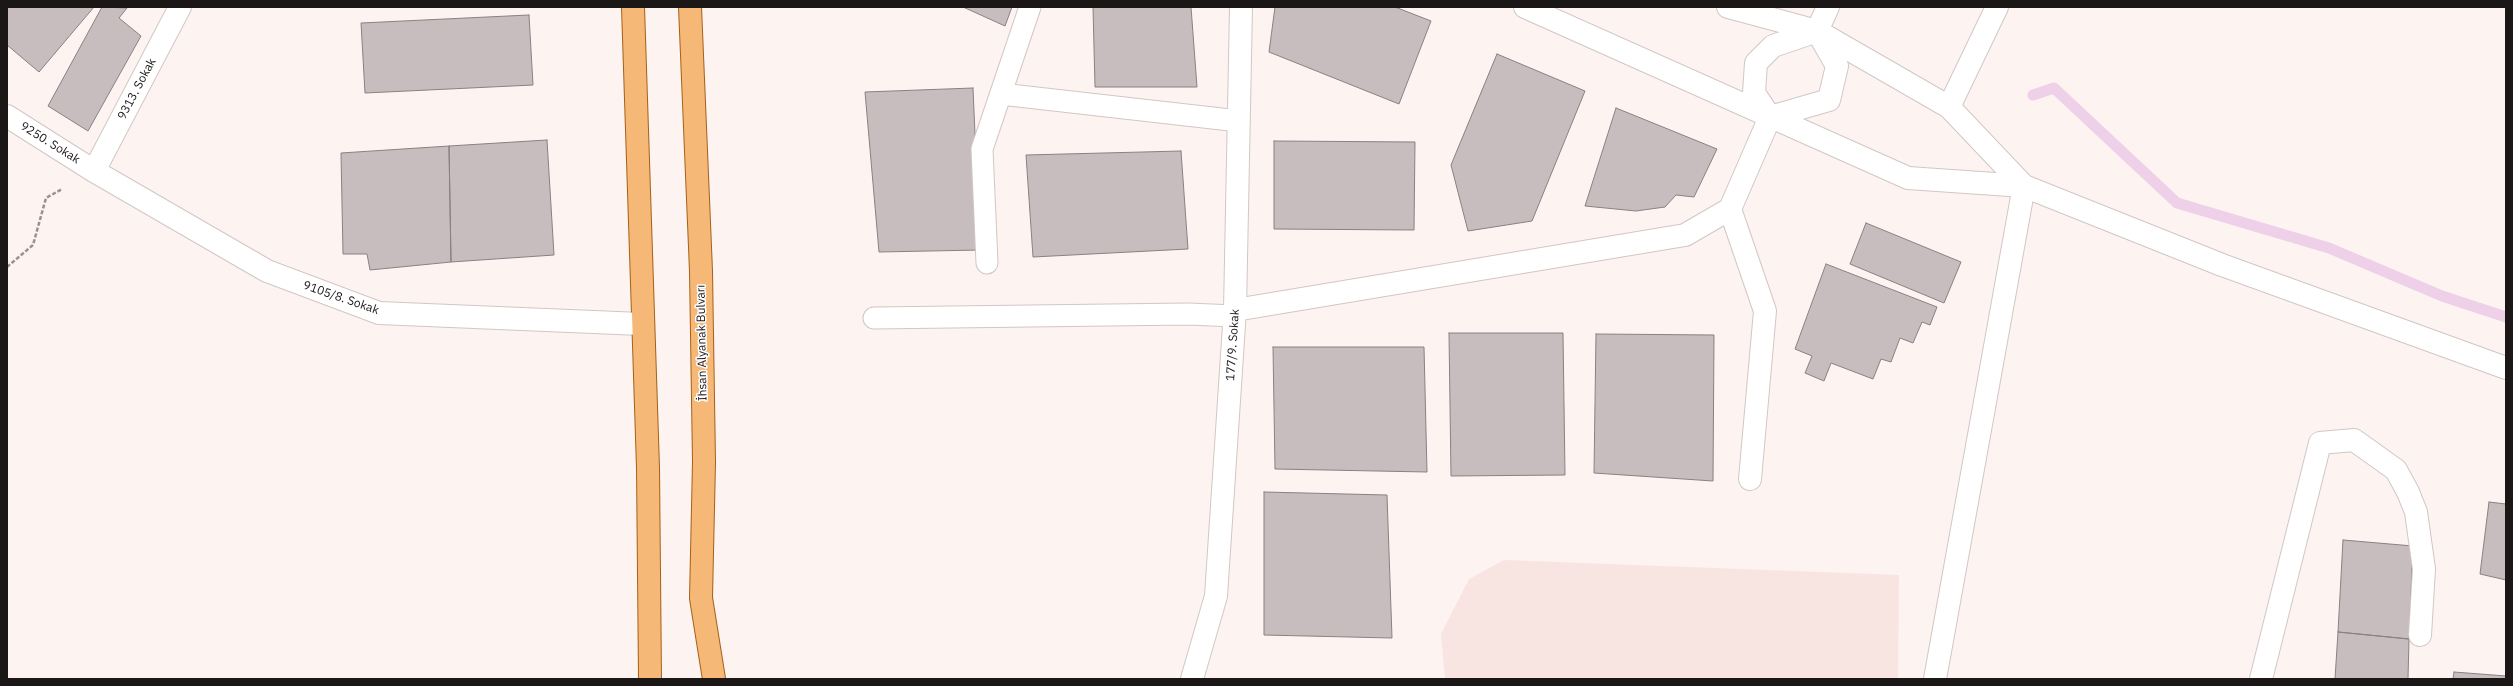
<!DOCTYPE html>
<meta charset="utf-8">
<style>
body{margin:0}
#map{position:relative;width:2513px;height:686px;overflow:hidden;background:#fdf3f1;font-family:"IBM Plex Sans",sans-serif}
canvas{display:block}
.frame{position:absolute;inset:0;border:8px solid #1b1717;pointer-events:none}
</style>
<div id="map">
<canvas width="2513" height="686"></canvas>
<div class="frame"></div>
</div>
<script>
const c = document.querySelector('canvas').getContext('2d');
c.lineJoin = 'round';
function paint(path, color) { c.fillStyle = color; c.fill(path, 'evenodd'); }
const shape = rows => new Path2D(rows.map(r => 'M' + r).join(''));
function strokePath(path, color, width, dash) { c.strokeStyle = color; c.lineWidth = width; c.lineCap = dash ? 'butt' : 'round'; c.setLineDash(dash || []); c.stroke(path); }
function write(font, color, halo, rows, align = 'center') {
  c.font = font + ' "IBM Plex Sans",sans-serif'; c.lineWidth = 3; c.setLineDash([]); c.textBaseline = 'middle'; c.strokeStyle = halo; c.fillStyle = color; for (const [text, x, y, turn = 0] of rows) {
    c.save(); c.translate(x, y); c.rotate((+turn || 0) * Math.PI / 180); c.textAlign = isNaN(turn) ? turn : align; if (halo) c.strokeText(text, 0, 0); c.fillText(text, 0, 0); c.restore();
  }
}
const built = shape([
 [1504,560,1899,575,1898,679,1445,679,1441,634,1469,579]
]);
const stream = shape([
 [2033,95,2054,88,2177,203,2329,248,2442,296,2506,317]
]);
const building = shape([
 [7,7,94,7,39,72,7,45,7,7],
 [102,7,127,8,119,18,141,36,88,131,48,106,102,7],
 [963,7,1012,7,1005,26,963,7],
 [1093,7,1191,7,1197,87,1095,87,1093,7],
 [1275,7,1395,7,1431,21,1399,104,1269,52,1275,7],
 [529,15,533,85,365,93,361,23,529,15],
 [1497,54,1585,91,1532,221,1468,231,1451,165,1497,54],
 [973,88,980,250,879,252,865,92,973,88],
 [1616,108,1717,149,1694,197,1676,195,1665,207,1636,211,1585,206,1616,108],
 [547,140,554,255,451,262,449,146,547,140],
 [1274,141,1415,142,1414,230,1274,229,1274,141],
 [449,146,451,262,370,270,367,254,343,254,341,153,449,146],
 [1181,151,1188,249,1033,257,1026,155,1181,151],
 [1866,223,1961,262,1944,303,1850,264,1866,223],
 [1826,264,1937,307,1930,325,1922,322,1913,343,1900,338,1891,362,1881,359,1873,379,1831,363,1824,381,1805,373,1812,356,1795,349,1826,264],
 [1449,333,1563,333,1565,475,1451,476,1449,333],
 [1596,334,1714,335,1713,481,1594,473,1596,334],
 [1273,347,1424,347,1427,472,1275,469,1273,347],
 [1264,492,1387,495,1392,638,1264,635,1264,492],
 [2489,502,2506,504,2506,580,2480,574,2489,502],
 [2343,540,2413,546,2409,639,2338,632,2343,540],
 [2338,632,2409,639,2408,679,2335,679,2338,632],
 [2454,672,2506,676,2506,679,2453,679,2454,672]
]);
const path = shape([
 [7,267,33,245,46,198,62,189]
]);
const service = shape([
 [1001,94,1239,121],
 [987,263,982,149,1030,7],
 [874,318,1188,314,1235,316]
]);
const minor = shape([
 [1817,31,1828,7],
 [1949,107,1997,7],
 [7,116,94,171,267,271,379,313,641,324],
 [94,171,180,7],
 [1235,310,1685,235,1730,209],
 [1750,479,1765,311,1730,209,1770,117],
 [1192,679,1216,596,1235,310,1241,7],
 [1935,679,2024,186],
 [2261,679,2320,443,2354,440,2396,470,2408,492,2416,512,2424,569,2420,635]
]);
const tertiary = shape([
 [1525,7,1908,178,2024,186,2222,265,2506,368],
 [1728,7,1817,31,1949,107,2024,186],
 [1817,31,1837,66,1829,100,1770,117,1754,93,1756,63,1773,46,1817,31]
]);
const primary = shape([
 [633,7,648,468,650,679],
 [690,7,701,271,704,462,701,598,714,679]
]);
const streetNames = [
 ["9313. Sokak",137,89,-62],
 ["9250. Sokak",50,143,32],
 ["9105/8. Sokak",341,298,19],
 ["İhsan Alyanak Bulvarı",702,343,-91],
 ["177/9. Sokak",1233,345,-86]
];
paint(built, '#f8e5e1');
strokePath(stream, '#efd0e9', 11);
paint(building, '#c7bdbf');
strokePath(building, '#898082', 1);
strokePath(service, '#d1c7c5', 23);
strokePath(minor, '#d1c7c5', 24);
strokePath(tertiary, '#d1c7c5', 24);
strokePath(primary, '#a56119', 24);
strokePath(path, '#999190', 2.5, [4, 2]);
strokePath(service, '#fff', 21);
strokePath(minor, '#fff', 22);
strokePath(tertiary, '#fff', 22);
strokePath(primary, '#f6b876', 22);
write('12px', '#1b1717', '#fff', streetNames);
</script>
